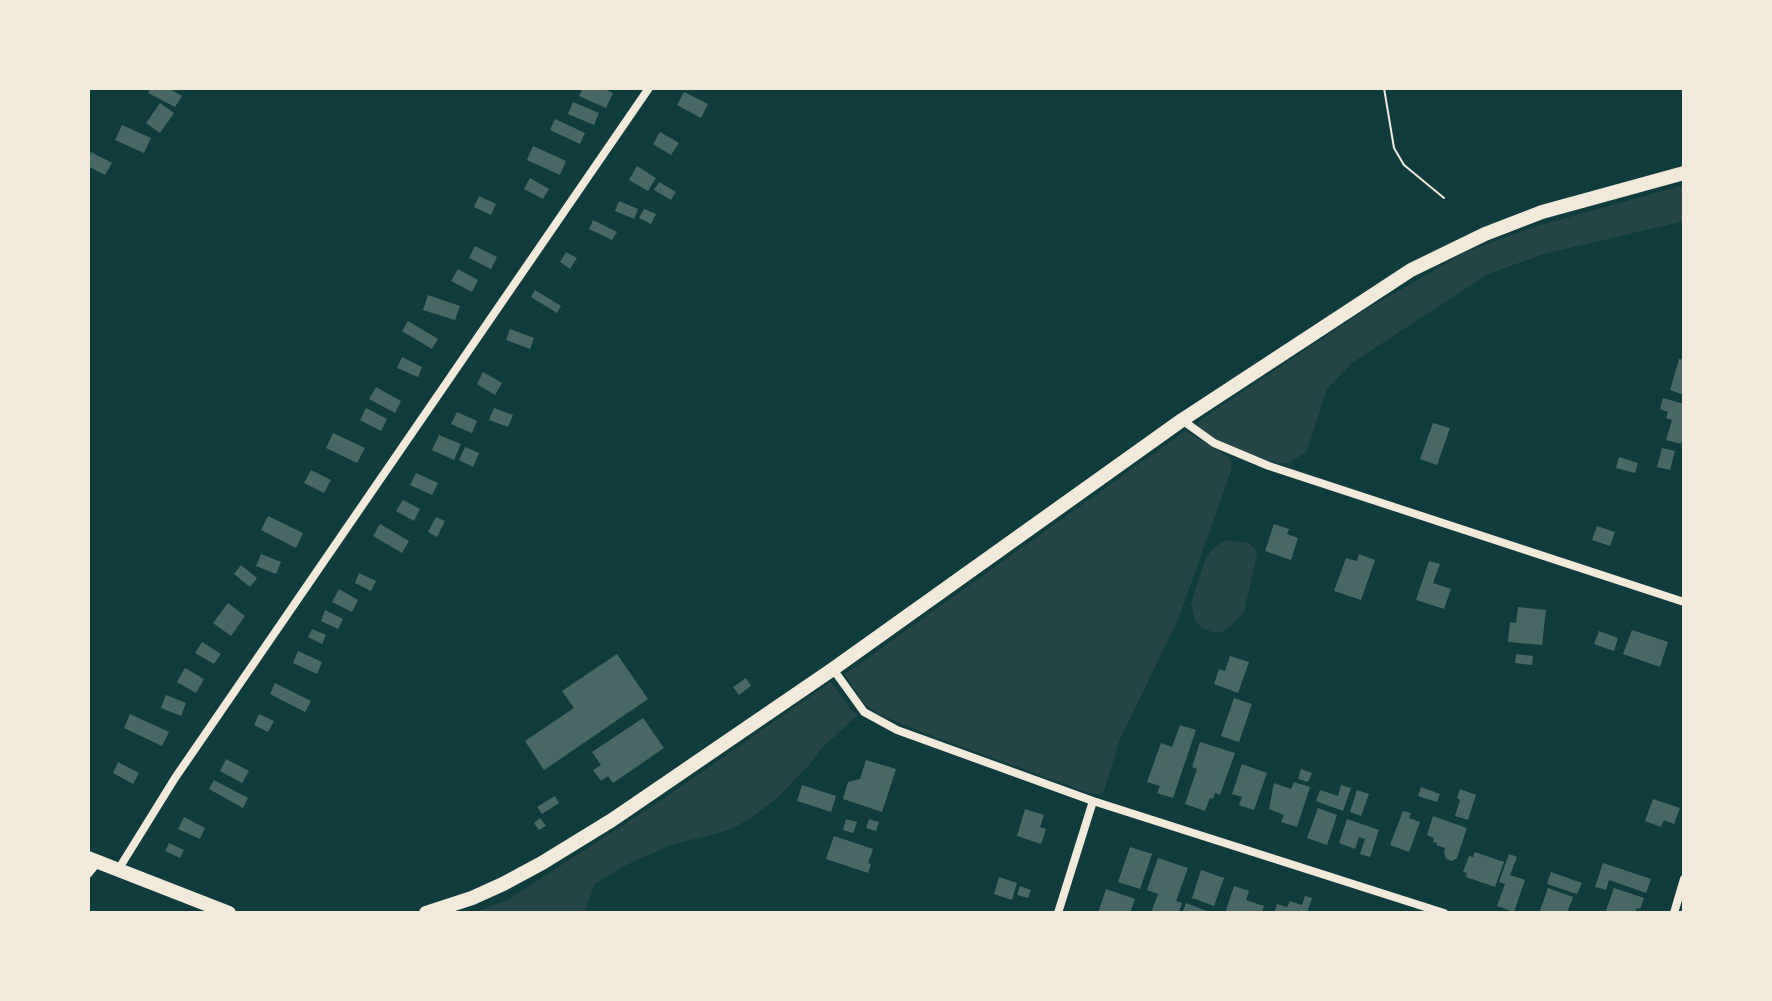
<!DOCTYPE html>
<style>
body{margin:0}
#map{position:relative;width:1772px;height:1001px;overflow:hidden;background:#0f3d3e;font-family:Arial,sans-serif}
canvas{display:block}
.frame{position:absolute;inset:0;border:90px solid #f1e9da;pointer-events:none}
</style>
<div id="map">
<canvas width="1772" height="1001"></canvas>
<div class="frame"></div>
</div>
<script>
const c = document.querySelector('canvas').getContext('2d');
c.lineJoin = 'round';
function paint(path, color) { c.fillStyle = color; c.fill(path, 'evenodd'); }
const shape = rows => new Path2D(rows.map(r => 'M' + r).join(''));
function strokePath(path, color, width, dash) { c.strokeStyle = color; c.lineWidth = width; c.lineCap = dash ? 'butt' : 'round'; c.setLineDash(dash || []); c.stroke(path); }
const green = shape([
 [1684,185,1684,221,1544,254,1488,274,1352,363,1327,389,1307,451,1289,463,1278,463,1250,454,1215,439,1199,427,1199,421,1367,309,1464,253,1530,228],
 [1185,431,1229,457,1232,462,1231,471,1178,620,1120,739,1104,791,1100,794,1089,793,919,731,880,715,863,703,845,674],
 [1225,540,1249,543,1255,549,1257,555,1244,612,1230,627,1221,632,1212,632,1202,628,1195,621,1191,603,1205,560,1212,549],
 [831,682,851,709,858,715,821,749,810,764,777,798,754,816,730,830,671,845,626,865,595,884,584,913,474,913,509,899,663,799]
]);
const building = shape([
 [151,88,168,88,182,96,175,107,148,93],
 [583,88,602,88,613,93,606,108,579,96],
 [684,92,708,104,701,118,677,105],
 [573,102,599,113,594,125,568,114],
 [160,103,174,113,160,133,146,123],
 [555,119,585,133,580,144,550,130],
 [122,125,151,138,144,153,115,140],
 [660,132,679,143,671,155,653,144],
 [533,146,566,161,560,175,527,160],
 [91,152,112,163,105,175,88,166],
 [637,166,656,178,648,191,629,180],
 [530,178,549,189,543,199,524,189],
 [659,182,676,192,671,200,654,190],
 [479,196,496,204,491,215,474,207],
 [619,201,638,209,634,219,615,211],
 [644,209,656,214,651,224,639,218],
 [593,220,617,232,612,240,589,229],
 [475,246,497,257,491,269,469,258],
 [566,252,577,258,570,269,560,262],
 [458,269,478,280,472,292,451,281],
 [535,290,561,306,557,313,531,297],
 [428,295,460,306,455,320,423,310],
 [408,321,438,339,432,349,402,331],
 [510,329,534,338,530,349,506,340],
 [402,357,422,367,418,377,397,368],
 [1679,359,1684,360,1684,395,1670,390],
 [483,372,502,383,495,395,477,384],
 [376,387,401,401,395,413,369,399],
 [1663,398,1684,404,1684,433,1681,444,1666,440,1672,420,1666,418,1668,412,1660,409],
 [366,408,387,419,381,431,360,420],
 [494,408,513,415,508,427,489,420],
 [457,412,477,421,472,433,451,424],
 [1433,423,1450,428,1437,465,1420,459],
 [333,433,365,448,357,463,326,448],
 [439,435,461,444,454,460,432,450],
 [465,447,479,453,473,467,459,460],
 [1662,448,1675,451,1670,470,1657,467],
 [1619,457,1638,463,1635,473,1616,468],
 [311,470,331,480,324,493,304,483],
 [416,473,438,483,432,495,410,485],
 [403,500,420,509,414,521,396,511],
 [268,516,303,533,296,548,261,530],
 [436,517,445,521,437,537,428,532],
 [380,524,409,541,402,553,373,536],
 [1274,524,1289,529,1287,534,1298,538,1291,560,1265,551],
 [1597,526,1615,532,1610,546,1592,540],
 [261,554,281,562,276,574,256,566],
 [1359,554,1375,560,1361,600,1334,591,1346,558,1357,561],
 [1429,561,1440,564,1433,583,1451,589,1444,609,1416,600],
 [241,565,257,578,250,587,234,574],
 [359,573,376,581,371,591,355,583],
 [339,589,358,600,352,612,332,602],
 [228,603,245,616,231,636,213,623],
 [1518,607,1546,610,1542,645,1508,642,1510,622,1516,623],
 [325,610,343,619,338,629,321,621],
 [312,629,326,635,322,644,308,637],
 [1632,630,1668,642,1660,667,1623,654],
 [1599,631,1618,638,1614,651,1594,644],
 [202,642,221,654,214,664,195,653],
 [298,651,322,662,317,674,293,663],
 [617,654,648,699,544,770,525,741,574,708,562,691],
 [1516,654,1533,656,1532,665,1515,663],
 [1230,656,1249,662,1238,693,1214,684,1219,669,1225,671],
 [185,668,204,679,196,693,177,682],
 [746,678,751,686,739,695,733,687],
 [275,683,311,701,305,712,270,694],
 [166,695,186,703,181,716,161,708],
 [1234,698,1252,704,1239,742,1221,736],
 [130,714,169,732,162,746,124,728],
 [259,714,274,721,268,732,254,725],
 [643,718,664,748,613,783,608,776,601,781,593,770,601,765,592,752],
 [1180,725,1196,730,1173,798,1157,793,1160,786,1147,782,1161,743,1172,747],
 [1200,742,1235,753,1220,795,1215,793,1213,799,1210,798,1205,811,1185,804,1197,769,1192,767],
 [226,759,249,771,242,783,220,771],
 [866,760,896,769,882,812,843,799,848,782,860,779],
 [118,762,139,773,133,784,113,773],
 [1242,764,1267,773,1254,810,1239,805,1242,797,1232,794],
 [1301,769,1312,773,1308,782,1298,779],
 [214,780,248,798,243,808,209,789],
 [1294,782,1310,787,1297,827,1281,822,1284,815,1269,809,1274,783,1291,789],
 [802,785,836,796,831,812,797,801],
 [1341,785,1351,788,1343,811,1316,801,1320,790,1338,796],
 [1421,787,1440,794,1437,802,1418,796],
 [1460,789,1476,795,1468,820,1455,816,1460,800,1457,798],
 [1357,790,1369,794,1361,816,1350,812],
 [555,796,559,803,542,814,537,807],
 [1653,799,1680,808,1674,824,1664,820,1661,827,1645,821],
 [1318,808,1337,815,1327,845,1307,838],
 [1025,809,1044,815,1040,827,1046,829,1041,844,1017,836],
 [1403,811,1411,813,1409,818,1420,822,1409,852,1390,845],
 [1433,816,1467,828,1457,858,1452,861,1446,859,1444,853,1445,848,1436,845,1437,843,1433,842,1434,838,1427,835],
 [184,817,205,828,200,839,178,829],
 [540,818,546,826,539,830,534,823],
 [846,819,857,822,853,833,843,830],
 [869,819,879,822,876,831,866,828],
 [1347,819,1379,830,1370,857,1360,854,1365,839,1359,837,1355,849,1339,843],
 [834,836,873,849,868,863,871,864,868,873,826,859],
 [169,843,184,850,180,858,165,851],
 [1130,847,1152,854,1140,889,1118,882],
 [1475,852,1504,862,1495,887,1466,877,1467,873,1463,872,1469,856,1473,857],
 [1509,854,1517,857,1510,875,1525,880,1514,912,1497,906,1505,884,1499,882],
 [1158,858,1188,868,1176,901,1182,903,1179,913,1151,913,1158,894,1147,890],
 [1603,863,1651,879,1646,893,1609,880,1606,890,1595,887],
 [1201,870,1224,878,1214,906,1192,898],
 [1551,872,1582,883,1577,894,1547,884],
 [999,877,1017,883,1012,900,994,894],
 [1020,886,1031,890,1028,898,1017,895],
 [1234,886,1249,891,1246,900,1264,906,1262,913,1225,913],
 [1548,888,1573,897,1567,913,1539,913],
 [1614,888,1644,898,1640,909,1637,908,1635,913,1605,913],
 [1106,889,1135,899,1130,913,1098,913],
 [1305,896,1312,898,1307,913,1274,913,1277,904,1287,907,1290,901,1302,905],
 [1186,903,1212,913,1182,913]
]);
const path = shape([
 [1384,88,1394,148,1404,165,1444,198]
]);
const minor = shape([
 [1182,420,1214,443,1269,466,1684,602],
 [833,669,864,712,897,730,1093,801,1444,913],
 [118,870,175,778,649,88],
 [88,874,98,862],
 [1058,913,1093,801],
 [1674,913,1684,879]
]);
const primary = shape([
 [88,858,229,913],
 [426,913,472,898,503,884,542,863,612,820,833,669,1182,420,1411,270,1485,234,1542,212,1684,173]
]);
paint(green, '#244646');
paint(building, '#486865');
strokePath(path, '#f1e9da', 2);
strokePath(minor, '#f1e9da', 8);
strokePath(primary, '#f1e9da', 14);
</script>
